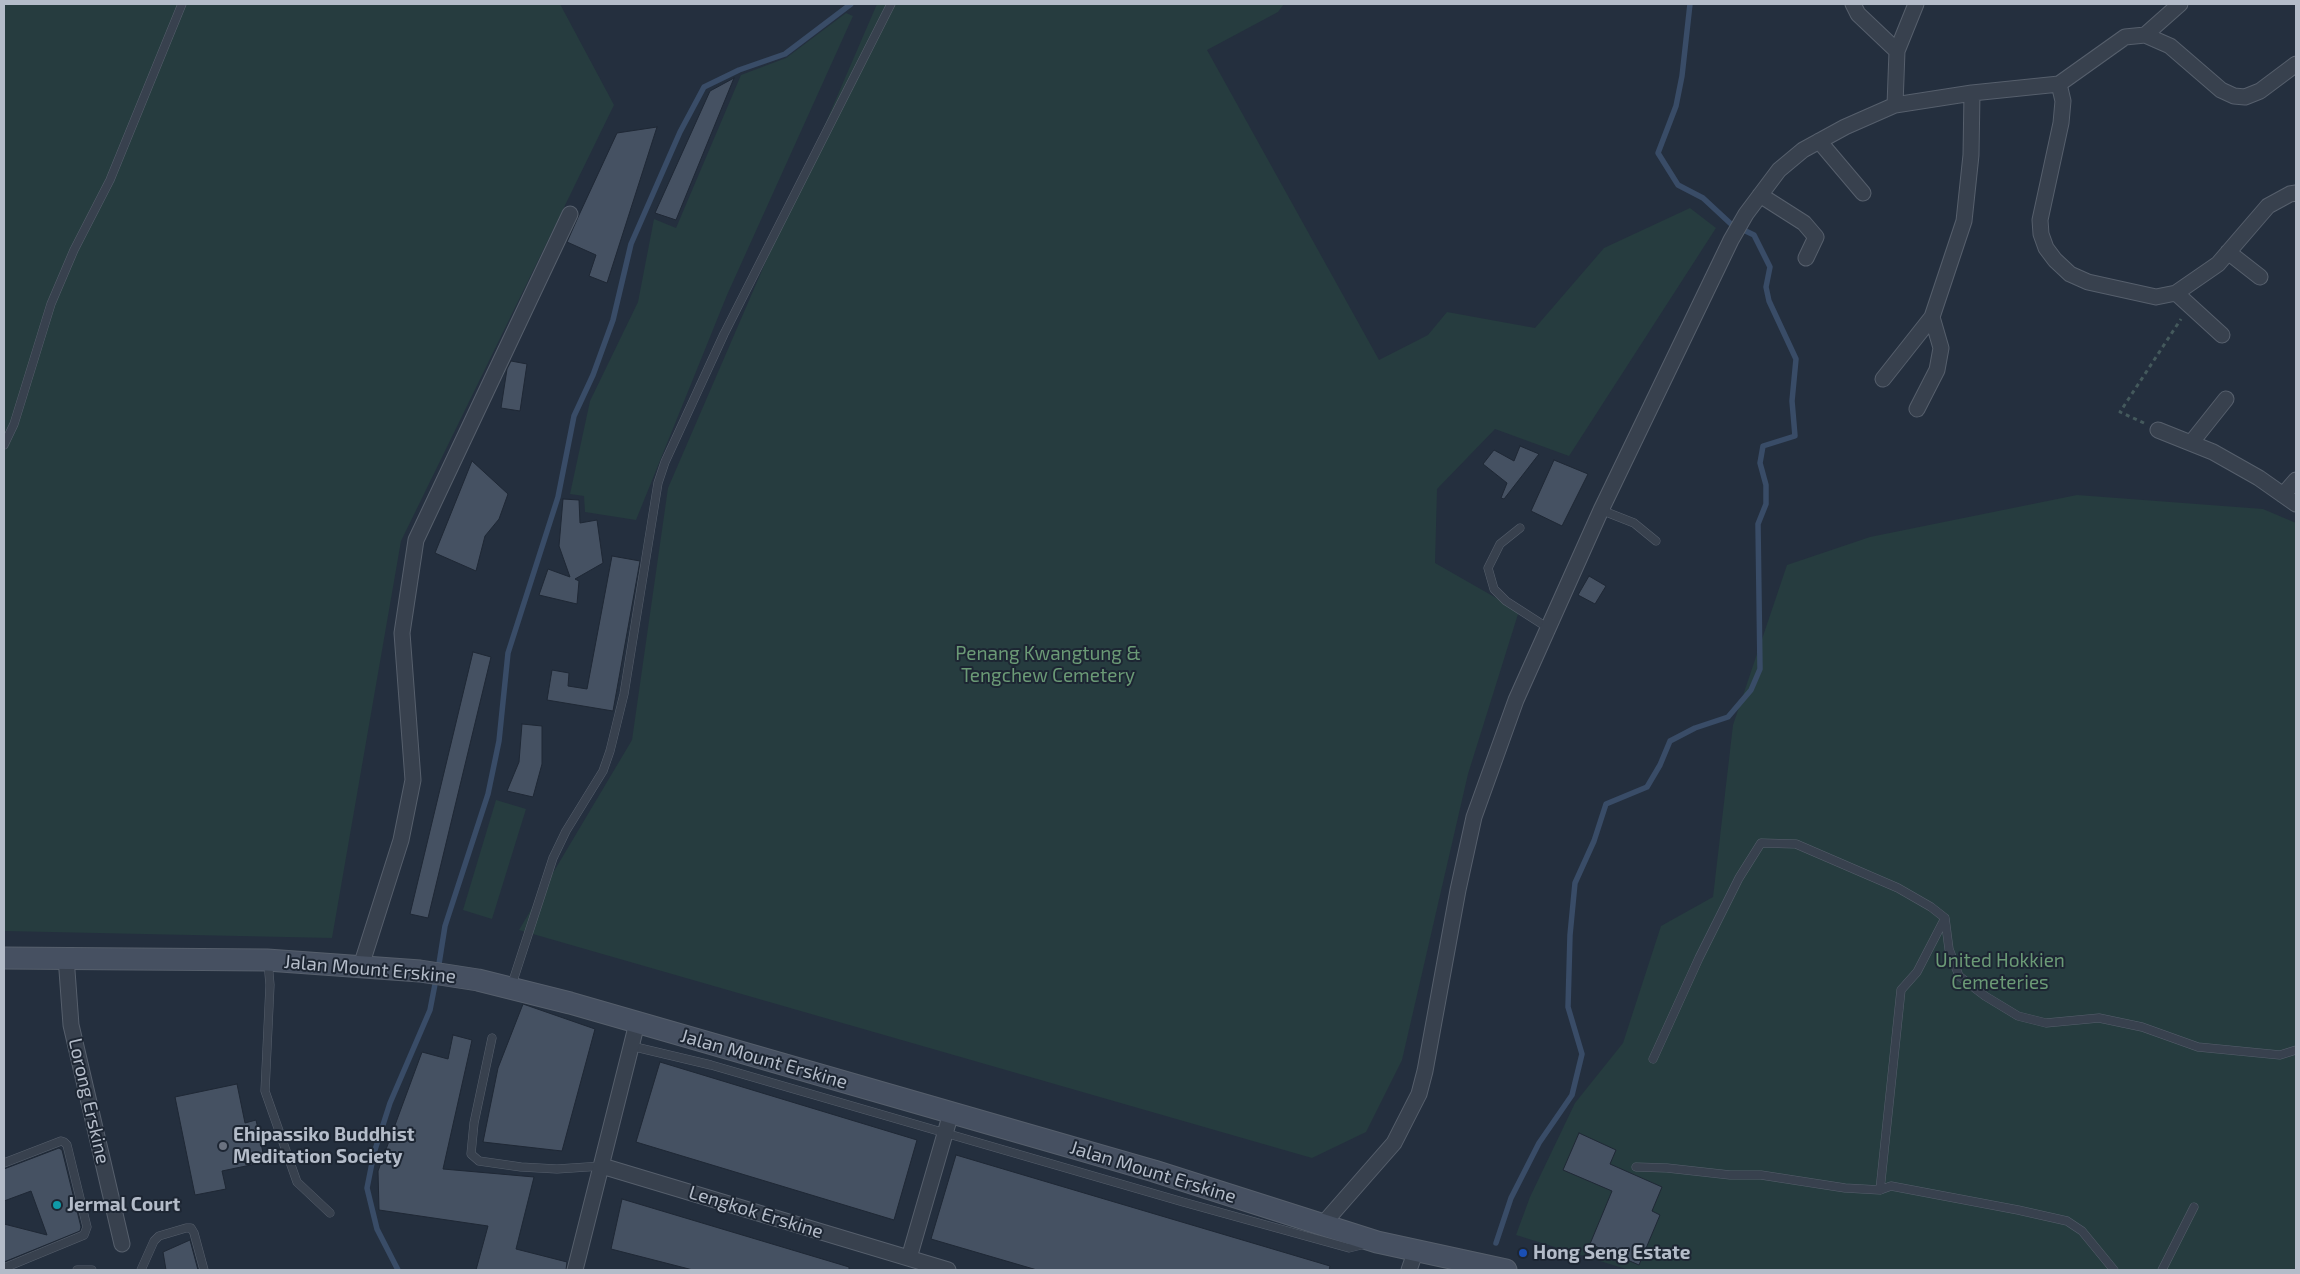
<!DOCTYPE html>
<style>
body{margin:0}
#map{position:relative;width:2300px;height:1274px;overflow:hidden;background:#242f3e;font-family:"Exo 2",sans-serif}
canvas{display:block}
.frame{position:absolute;inset:0;border:5px solid #b4bcc9;pointer-events:none}
</style>
<div id="map">
<canvas width="2300" height="1274"></canvas>
<div class="frame"></div>
</div>
<script>
const c = document.querySelector('canvas').getContext('2d');
c.lineJoin = 'round';
function paint(path, color) { c.fillStyle = color; c.fill(path, 'evenodd'); }
const shape = rows => new Path2D(rows.map(r => 'M' + r).join(''));
function strokePath(path, color, width, dash) { c.strokeStyle = color; c.lineWidth = width; c.lineCap = dash ? 'butt' : 'round'; c.setLineDash(dash || []); c.stroke(path); }
function write(font, color, halo, rows, align = 'center') {
  c.font = font + ' "Exo 2",sans-serif'; c.lineWidth = 4; c.setLineDash([]); c.textBaseline = 'middle'; c.strokeStyle = halo; c.fillStyle = color; for (const [text, x, y, turn = 0] of rows) {
    c.save(); c.translate(x, y); c.rotate((+turn || 0) * Math.PI / 180); c.textAlign = isNaN(turn) ? turn : align; if (halo) c.strokeText(text, 0, 0); c.fillText(text, 0, 0); c.restore();
  }
}
const green = shape([
 [4,4,560,4,614,105,401,541,332,938,4,931],
 [877,4,1284,4,1278,12,1207,50,1379,360,1428,335,1447,312,1535,328,1604,248,1690,208,1716,228,1569,456,1495,429,1437,489,1435,563,1519,611,1468,774,1402,1060,1366,1132,1312,1158,519,930,632,740,668,488],
 [846,13,853,16,727,295,636,520,585,512,584,496,570,494,590,401,638,302,654,219,676,228,741,75,786,58],
 [2077,495,2263,509,2296,523,2296,1270,1629,1270,1516,1235,1530,1197,1575,1103,1623,1043,1661,926,1713,897,1733,725,1787,565,1870,537],
 [496,800,526,809,492,919,463,910]
]);
const stream = shape([
 [438,970,445,926,488,794,499,741,508,653,558,497,574,416,593,375,613,320,631,244,680,132,704,87,739,70,785,54,851,4],
 [1496,1243,1511,1198,1539,1143,1572,1095,1582,1054,1568,1007,1570,935,1575,883,1594,841,1606,804,1647,787,1660,765,1670,741,1695,728,1728,717,1751,690,1760,669,1758,524,1766,504,1766,485,1760,463,1763,446,1795,436,1792,401,1796,359,1769,301,1766,287,1770,267,1754,235,1731,224,1703,198,1678,185,1658,153,1676,106,1682,76,1690,4],
 [398,1270,377,1229,367,1188,374,1153,390,1103,430,1010,436,979]
]);
const building = shape([
 [734,78,676,220,655,213,710,91,734,78],
 [657,127,607,283,589,276,596,255,567,242,579,215,617,133,657,127],
 [511,361,527,364,520,411,501,408,507,369,511,361],
 [1520,446,1539,454,1504,499,1501,498,1507,483,1483,464,1494,450,1514,461,1520,446],
 [1554,460,1588,474,1562,526,1531,511,1554,460],
 [472,461,508,494,499,519,485,536,476,571,435,553,472,461],
 [563,499,579,500,580,523,597,520,603,563,575,579,579,581,577,604,539,595,548,569,570,577,559,546,563,499],
 [612,556,640,561,613,711,547,700,552,670,569,673,568,686,587,689,612,556],
 [1589,576,1606,586,1595,604,1578,595,1589,576],
 [473,652,491,657,428,918,410,914,473,652],
 [522,724,542,726,542,764,533,797,507,791,519,762,522,724],
 [523,1004,595,1029,562,1151,483,1142,498,1068,523,1004],
 [453,1035,472,1040,443,1169,534,1177,516,1249,567,1262,566,1270,476,1270,488,1226,379,1210,378,1171,422,1052,448,1059,453,1035],
 [660,1062,917,1140,894,1220,636,1142,660,1062],
 [237,1084,245,1123,256,1120,265,1162,222,1171,226,1189,195,1195,175,1097,237,1084],
 [1579,1133,1616,1150,1610,1164,1662,1187,1652,1211,1660,1215,1639,1265,1590,1244,1612,1191,1563,1170,1579,1133],
 [59,1148,62,1150,81,1227,80,1231,4,1262,4,1224,47,1235,31,1191,4,1201,4,1169,59,1148],
 [956,1155,1330,1266,1329,1270,1037,1270,931,1239,956,1155],
 [622,1199,849,1267,849,1270,693,1270,611,1249,622,1199],
 [190,1240,198,1270,166,1270,163,1252,190,1240]
]);
const path = shape([
 [2144,423,2120,412,2181,319]
]);
const lane = shape([
 [4,445,14,424,51,304,74,250,110,180,182,4],
 [1601,510,1634,523,1656,541],
 [1520,528,1500,544,1488,568,1494,589,1506,601,1548,628],
 [268,962,270,985,265,1091,297,1182,330,1213],
 [511,987,553,858,566,831,603,771,610,751,624,694,658,483,665,462,724,334,891,4],
 [492,1038,474,1123,471,1154,479,1161,521,1167,557,1169,602,1166],
 [631,1046,711,1065,1183,1202,1349,1248,1365,1244],
 [1653,1059,1699,958,1739,878,1761,843,1796,844,1898,888,1931,907,1945,918,1949,949,1959,976,1985,996,2018,1016,2046,1023,2099,1018,2142,1027,2198,1047,2280,1055,2296,1050],
 [4,1163,61,1141,64,1142,67,1145,87,1227,84,1235,4,1268],
 [1636,1167,1667,1168,1730,1175,1761,1175,1845,1188,1880,1190,1891,1186,2018,1210,2067,1221,2082,1231,2114,1270],
 [1880,1190,1901,990,1917,972,1945,918],
 [77,1270,92,1270],
 [141,1270,154,1241,159,1236,186,1228,191,1228,194,1233,204,1270],
 [2162,1270,2194,1207]
]);
const street = shape([
 [1853,4,1858,14,1897,51],
 [2145,35,2180,4],
 [2059,84,2063,101,2061,123,2040,220,2041,234,2046,248,2055,260,2070,274,2088,282,2156,297,2176,293,2218,264,2268,206,2290,194,2296,193],
 [1895,105,1897,51,1916,4],
 [1819,141,1863,193],
 [1760,195,1804,223,1816,237,1806,258],
 [2228,252,2260,277],
 [2176,293,2222,335],
 [1883,379,1932,317],
 [1917,409,1937,370,1941,348,1932,317,1964,221,1971,155,1972,93],
 [2158,430,2213,452,2259,478,2296,504],
 [2191,443,2226,399],
 [2283,495,2296,480],
 [66,957,71,1025,122,1244],
 [361,966,401,840,413,780,402,633,416,540,570,214],
 [602,1166,948,1270],
 [1323,1224,1394,1143,1419,1094,1425,1071,1458,890,1474,817,1516,700,1601,510,1731,240,1746,214,1779,170,1803,150,1845,127,1895,105,1972,93,2059,84,2125,37,2145,35,2170,46,2221,90,2234,96,2245,97,2260,91,2296,64],
 [909,1258,951,1113],
 [575,1270,637,1023],
 [1409,1270,1416,1250]
]);
const secondary = shape([
 [4,958,267,960,420,971,478,980,570,1003,1154,1171,1377,1242,1506,1270]
]);
const markers = [
 [223,1146,5,"#6b7280"],
 [57,1205,5,"#0f9aa8"],
 [1523,1253,5,"#1a4fb4"]
];
const parkNames = [
 ["Penang Kwangtung &",1048,654],
 ["Tengchew Cemetery",1048,676],
 ["United Hokkien",2000,961],
 ["Cemeteries",2000,983]
];
const streetNames = [
 ["Jalan Mount Erskine",370,969,5],
 ["Jalan Mount Erskine",764,1059,16],
 ["Lorong Erskine",89,1101,77],
 ["Jalan Mount Erskine",1153,1172,17],
 ["Lengkok Erskine",756,1212,17]
];
const poiNames = [
 ["Ehipassiko Buddhist",233,1135],
 ["Meditation Society",233,1157],
 ["Jermal Court",67,1205],
 ["Hong Seng Estate",1533,1253]
];
paint(green, '#263c3f');
strokePath(stream, '#394c67', 5.5);
paint(building, '#455162');
strokePath(building, '#1f2835', 1);
strokePath(lane, '#565f6c', 9);
strokePath(street, '#565f6c', 17);
strokePath(secondary, '#565f6c', 23);
strokePath(path, '#44595c', 3, [4, 4]);
strokePath(lane, '#38414e', 8);
strokePath(street, '#38414e', 15);
strokePath(secondary, '#465061', 21);
for (const [x, y, r, color] of markers) { const dot = new Path2D(); dot.arc(x, y, r, 0, 2 * Math.PI); c.fillStyle = color; c.fill(dot); strokePath(dot, '#1d2633', 2); }
write('19px', '#6b9a76', '#1d2633', parkNames);
write('19px', '#b4bcc9', '#1d2633', streetNames);
write('bold 19px', '#b4bcc9', '#1d2633', poiNames, 'left');
</script>
